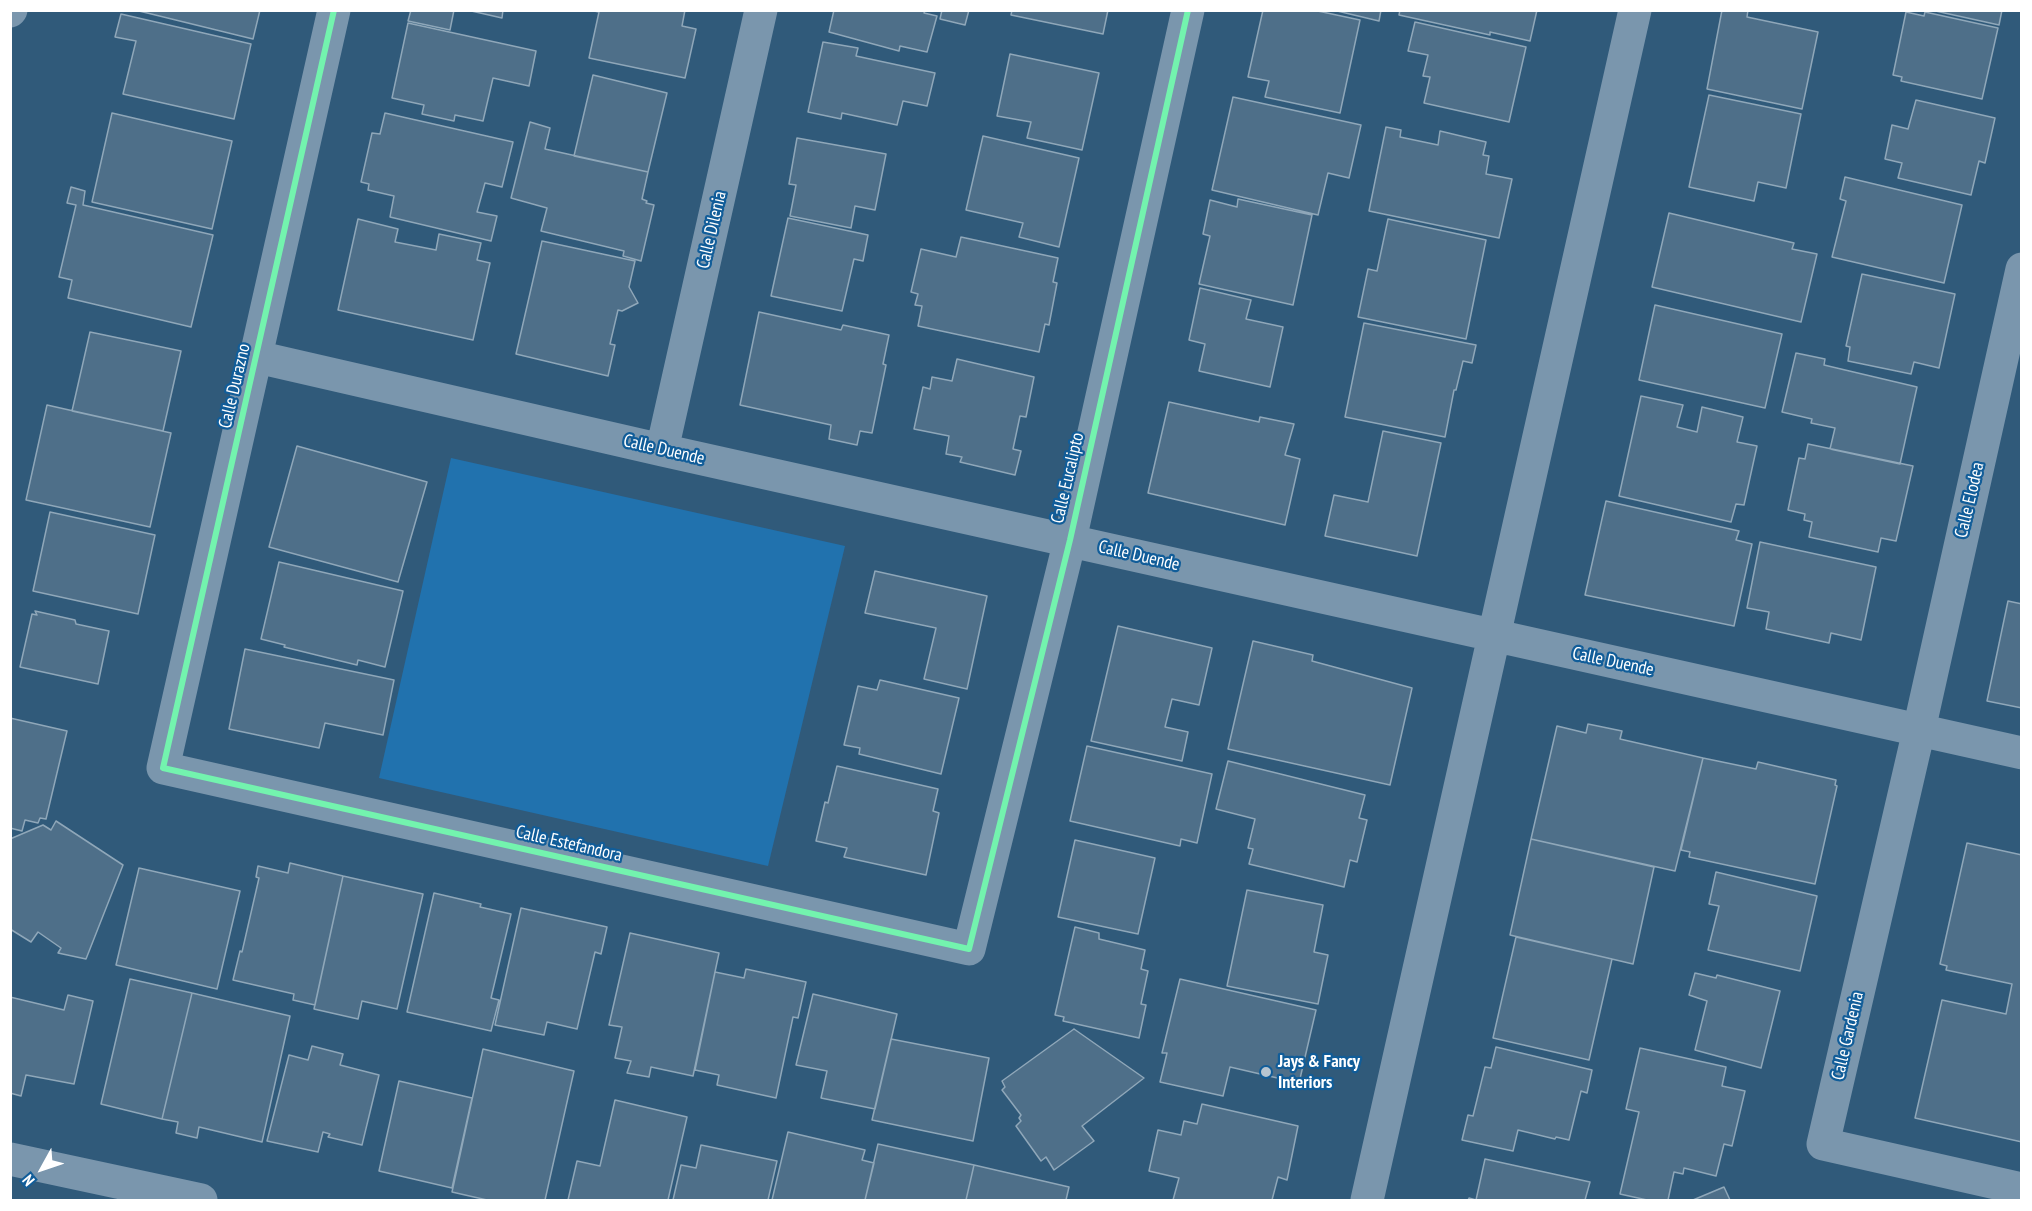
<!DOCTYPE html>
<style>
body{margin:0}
#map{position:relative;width:2032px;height:1211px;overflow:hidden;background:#305a7a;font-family:"PT Sans Narrow",sans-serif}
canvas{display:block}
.frame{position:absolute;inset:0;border:12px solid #fff;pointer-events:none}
.north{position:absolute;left:12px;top:1139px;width:60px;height:60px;-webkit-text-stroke:4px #115d99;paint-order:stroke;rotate:230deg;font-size:16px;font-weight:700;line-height:24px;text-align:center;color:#fff}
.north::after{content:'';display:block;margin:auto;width:21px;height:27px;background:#fff;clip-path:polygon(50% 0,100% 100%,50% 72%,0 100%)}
</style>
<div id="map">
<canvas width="2032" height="1211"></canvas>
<div class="frame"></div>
<div class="north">N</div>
</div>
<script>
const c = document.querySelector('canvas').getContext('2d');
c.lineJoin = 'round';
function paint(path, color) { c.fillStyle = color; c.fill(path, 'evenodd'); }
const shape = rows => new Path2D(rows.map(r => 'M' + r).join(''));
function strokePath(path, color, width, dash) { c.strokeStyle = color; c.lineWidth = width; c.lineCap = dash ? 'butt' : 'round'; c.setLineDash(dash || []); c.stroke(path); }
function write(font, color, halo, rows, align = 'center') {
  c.font = font + ' "PT Sans Narrow",sans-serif'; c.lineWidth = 4.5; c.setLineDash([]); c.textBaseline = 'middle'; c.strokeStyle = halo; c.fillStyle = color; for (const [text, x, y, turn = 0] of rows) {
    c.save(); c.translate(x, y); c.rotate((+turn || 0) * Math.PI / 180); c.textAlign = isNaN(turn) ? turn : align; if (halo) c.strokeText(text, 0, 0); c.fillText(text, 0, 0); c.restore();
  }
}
const green = shape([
 [451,458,845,546,768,866,379,778]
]);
const building = shape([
 [135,10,260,10,253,39,135,10],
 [411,10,454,10,450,30,408,21,411,10],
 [467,10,503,10,502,18,467,10],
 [589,10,685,10,682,26,696,29,685,78,589,58,599,12,589,10],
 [834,10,925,10,924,13,937,16,927,52,900,46,899,51,829,32,834,10],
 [942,10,969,10,965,25,940,19,942,10],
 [1012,10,1108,10,1103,34,1011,15,1012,10],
 [1263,10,1313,10,1360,20,1340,113,1265,97,1269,81,1248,77,1263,10],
 [1333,10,1381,10,1379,21,1333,10],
 [1400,10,1537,10,1530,41,1490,32,1490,35,1399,15,1400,10],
 [1722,10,1748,10,1747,17,1818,32,1802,109,1707,89,1722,10],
 [1931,10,2002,10,1999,25,1931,10],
 [1906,12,1924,16,1925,12,1998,28,1982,99,1901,81,1902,77,1893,75,1906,12],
 [121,14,251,44,234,119,123,94,136,41,115,37,121,14],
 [1415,22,1526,47,1509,122,1424,103,1430,77,1423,76,1428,55,1408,51,1415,22],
 [408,23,536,51,529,86,493,78,483,121,455,115,454,121,422,114,424,105,392,98,408,23],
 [823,42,858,48,856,56,935,73,927,106,903,101,897,125,842,113,841,119,808,112,823,42],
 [1010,54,1099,73,1082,150,1027,138,1031,122,997,116,1010,54],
 [593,75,667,93,648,172,574,156,593,75],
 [1709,95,1801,114,1786,188,1758,182,1754,201,1689,187,1709,95],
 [1233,97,1361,125,1349,178,1328,173,1318,215,1212,190,1233,97],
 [1916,100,1995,118,1985,163,1979,161,1971,195,1898,178,1902,163,1885,159,1892,125,1908,129,1916,100],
 [112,113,232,141,212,229,92,202,112,113],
 [385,113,513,142,502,187,485,183,477,212,497,216,491,241,390,217,394,196,368,190,369,184,361,182,372,133,380,134,385,113],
 [530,122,550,128,545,149,648,172,642,199,647,201,646,203,654,205,641,261,623,256,624,251,541,231,547,208,511,198,530,122],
 [1386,127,1401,130,1400,137,1438,145,1440,131,1486,142,1483,155,1489,156,1486,174,1512,179,1499,238,1369,211,1386,127],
 [983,136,1079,158,1059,247,1019,237,1023,223,966,210,983,136],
 [797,138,886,154,875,210,855,206,851,228,790,216,796,185,789,184,797,138],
 [1845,177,1962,205,1944,283,1832,257,1846,201,1840,199,1845,177],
 [71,187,85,191,83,205,213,235,191,327,68,298,72,280,59,277,76,205,67,203,71,187],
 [1238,199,1312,215,1293,305,1199,284,1210,236,1203,234,1210,200,1237,207,1238,199],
 [1669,213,1794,243,1792,249,1817,254,1801,322,1652,287,1669,213],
 [788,218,868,235,863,261,854,259,842,311,771,296,788,218],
 [358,219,398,229,395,242,436,250,439,234,481,243,477,260,490,263,473,340,338,310,358,219],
 [1388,219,1486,240,1466,339,1358,317,1368,269,1377,271,1388,219],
 [961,237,1058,258,1053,282,1057,283,1049,325,1045,324,1039,352,918,326,922,306,915,305,918,294,911,292,921,249,956,257,961,237],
 [542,241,635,261,629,287,638,303,622,311,618,310,610,344,615,345,608,376,516,354,542,241],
 [1862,274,1955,294,1939,368,1914,362,1911,374,1848,361,1850,347,1846,346,1862,274],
 [1200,288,1251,300,1246,319,1283,327,1270,387,1199,371,1205,344,1189,340,1200,288],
 [1655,305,1782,334,1765,408,1639,380,1655,305],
 [759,312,841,330,843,325,889,335,883,364,886,365,872,433,860,431,857,445,829,439,831,425,740,405,759,312],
 [1364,323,1476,345,1472,363,1463,361,1456,390,1454,390,1445,437,1345,417,1364,323],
 [90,332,181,351,163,431,72,411,90,332],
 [1796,353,1825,359,1824,365,1917,387,1900,464,1830,449,1835,428,1811,423,1812,419,1782,412,1796,353],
 [957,359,1034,377,1026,417,1020,416,1013,449,1021,451,1015,475,960,462,962,457,946,454,949,436,914,429,923,387,930,389,932,377,952,381,957,359],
 [1641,396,1683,405,1677,427,1697,432,1702,407,1743,417,1737,442,1757,446,1744,505,1736,504,1731,522,1619,496,1641,396],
 [1169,402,1259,422,1260,417,1294,424,1285,455,1300,459,1285,525,1148,493,1169,402],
 [47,405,171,433,150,527,26,500,47,405],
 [1383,431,1441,443,1417,556,1325,536,1334,495,1368,502,1383,431],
 [1808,444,1913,466,1896,541,1881,538,1878,552,1809,537,1812,522,1804,520,1805,514,1788,510,1799,458,1805,459,1808,444],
 [297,446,427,482,398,582,269,547,297,446],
 [1606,501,1739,531,1736,540,1752,544,1734,626,1585,595,1606,501],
 [50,512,155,535,138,614,33,591,50,512],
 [1760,542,1876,567,1861,640,1831,633,1829,643,1766,629,1769,612,1747,608,1760,542],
 [279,562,403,591,385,667,358,660,357,665,284,647,285,645,261,639,279,562],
 [875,571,987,596,967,689,924,679,936,628,865,613,875,571],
 [2008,601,2022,604,2022,708,1987,701,2008,601],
 [35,611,75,620,76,624,109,631,98,684,20,667,32,614,37,615,35,611],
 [1118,626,1212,648,1199,705,1172,699,1165,727,1188,732,1182,761,1091,741,1118,626],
 [1253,641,1313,655,1312,661,1412,688,1390,785,1228,749,1253,641],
 [245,649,394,680,383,735,325,723,319,748,229,729,245,649],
 [880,680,959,698,941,774,859,754,860,748,844,745,858,686,877,690,880,680],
 [10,718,67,731,46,819,40,818,38,823,25,820,22,831,10,828,10,718],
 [1588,724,1622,731,1620,739,1703,758,1675,871,1531,839,1557,726,1586,733,1588,724],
 [1087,746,1212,774,1197,843,1181,839,1180,846,1070,821,1087,746],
 [1703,758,1756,769,1758,762,1836,780,1835,785,1837,786,1815,884,1689,857,1690,852,1681,850,1703,758],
 [1228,761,1365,795,1359,818,1367,820,1357,862,1350,860,1344,887,1249,864,1253,849,1248,848,1255,819,1216,809,1228,761],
 [837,766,938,789,933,811,939,813,926,875,844,857,847,848,816,841,825,802,828,803,837,766],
 [56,821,123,865,86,959,58,953,61,948,38,932,31,942,10,929,10,839,43,825,51,830,56,821],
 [1531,839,1654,867,1633,964,1510,935,1531,839],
 [1075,840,1155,858,1138,934,1058,917,1075,840],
 [1967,843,2022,855,2022,1142,1915,1118,1942,1000,2006,1014,2012,984,1946,970,1947,966,1940,964,1967,843],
 [290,863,343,876,315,1005,293,1000,294,994,233,980,240,951,242,952,259,878,256,877,258,866,288,873,290,863],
 [139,868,240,891,217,989,116,965,139,868],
 [1716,872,1817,896,1800,971,1708,950,1719,906,1709,904,1716,872],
 [343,876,423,894,397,1009,362,1001,358,1019,314,1009,343,876],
 [1247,890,1323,905,1314,952,1328,955,1318,1004,1227,986,1247,890],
 [434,893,481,904,480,907,511,914,491,998,499,1000,491,1031,407,1012,434,893],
 [521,908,607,927,601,954,595,952,577,1029,547,1022,544,1035,495,1025,521,908],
 [1075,927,1099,933,1099,939,1145,950,1141,969,1148,971,1141,1004,1146,1005,1139,1038,1063,1021,1064,1017,1055,1015,1075,927],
 [630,933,719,953,693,1076,651,1067,649,1077,627,1073,631,1061,615,1058,622,1027,609,1025,630,933],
 [1516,937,1612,959,1589,1060,1493,1038,1516,937],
 [746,969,806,982,798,1018,793,1017,776,1098,717,1085,719,1075,695,1070,715,972,744,978,746,969],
 [1695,973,1716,978,1717,975,1780,991,1761,1068,1695,1050,1707,1001,1689,995,1695,973],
 [130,979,192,993,162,1119,101,1104,130,979],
 [1180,979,1316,1010,1299,1083,1230,1067,1223,1096,1160,1082,1167,1053,1162,1053,1180,979],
 [192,993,290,1016,262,1142,199,1127,197,1138,176,1133,178,1122,162,1119,192,993],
 [813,994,897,1014,875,1109,821,1098,827,1071,796,1065,813,994],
 [68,995,93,1001,74,1084,26,1075,21,1096,10,1093,10,997,64,1010,68,995],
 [1074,1029,1144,1078,1082,1126,1094,1141,1054,1170,1046,1157,1041,1161,1016,1126,1021,1121,1019,1118,1021,1115,1002,1090,1005,1087,1002,1081,1074,1029],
 [891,1039,989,1058,973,1141,872,1120,891,1039],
 [312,1046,343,1054,340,1065,379,1075,362,1145,328,1137,330,1134,323,1132,318,1152,267,1141,289,1055,308,1060,312,1046],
 [1496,1047,1592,1070,1587,1093,1581,1091,1569,1140,1556,1137,1555,1139,1518,1130,1513,1151,1462,1140,1468,1115,1473,1116,1485,1067,1491,1068,1496,1047],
 [1640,1048,1726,1067,1722,1086,1745,1091,1732,1146,1724,1144,1716,1176,1684,1168,1683,1174,1674,1172,1668,1200,1647,1200,1620,1194,1639,1112,1626,1109,1640,1048],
 [483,1049,574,1071,545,1200,487,1200,452,1192,483,1049],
 [399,1081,472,1098,452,1188,379,1171,399,1081],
 [615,1100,687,1117,668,1200,568,1200,577,1161,600,1166,615,1100],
 [1202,1104,1298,1126,1287,1180,1278,1177,1272,1200,1173,1200,1179,1178,1149,1171,1158,1130,1181,1135,1184,1121,1197,1124,1202,1104],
 [788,1132,865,1150,862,1160,874,1163,865,1200,772,1200,788,1132],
 [878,1144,974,1165,966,1200,865,1200,878,1144],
 [701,1145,777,1161,768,1200,673,1200,681,1165,696,1168,701,1145],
 [1485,1159,1590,1182,1585,1200,1468,1200,1469,1198,1476,1200,1485,1159],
 [974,1165,1069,1187,1066,1200,966,1200,974,1165],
 [1724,1187,1730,1200,1693,1200,1724,1187]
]);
const minor = shape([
 [334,10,163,768,969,949,1070,540,1188,10],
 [10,11,11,10],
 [2022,269,1919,730,1823,1144,2022,1189],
 [257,357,662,450,2022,753],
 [662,450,761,10],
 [10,1159,201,1200],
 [1367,1200,1635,10]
]);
const cycleway = shape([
 [334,10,163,768,969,949,1070,540,1188,10]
]);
const markers = [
 [1266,1072,6,"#b7c5d0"]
];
const streetNames = [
 ["Calle Dilenia",712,230,-77],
 ["Calle Durazno",235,386,-77],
 ["Calle Duende",664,450,13],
 ["Calle Eucalipto",1068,478,-77],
 ["Calle Elodea",1970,500,-77],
 ["Calle Duende",1139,556,13],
 ["Calle Duende",1613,662,12],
 ["Calle Estefandora",569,844,13],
 ["Calle Gardenia",1848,1036,-77]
];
const poiNames = [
 ["Jays & Fancy",1278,1062],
 ["Interiors",1278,1083]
];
paint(green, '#2172ae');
paint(building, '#4e6f89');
strokePath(building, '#8fa7b9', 1.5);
strokePath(minor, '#7a96ad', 33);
strokePath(cycleway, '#73f3ae', 6);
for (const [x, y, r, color] of markers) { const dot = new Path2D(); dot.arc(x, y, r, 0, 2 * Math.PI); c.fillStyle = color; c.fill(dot); strokePath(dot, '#115d99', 2); }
write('18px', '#fff', '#115d99', streetNames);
write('bold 18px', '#fff', '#115d99', poiNames, 'left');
</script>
